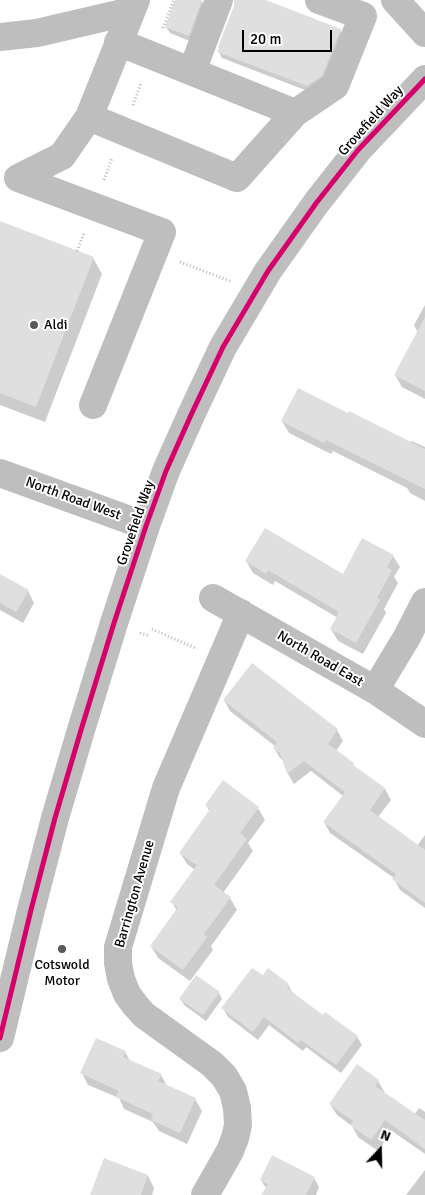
<!DOCTYPE html>
<style>
body{margin:0}
#map{position:relative;width:425px;height:1195px;overflow:hidden;background:#fff;font-family:Signika,sans-serif}
canvas{display:block}
.north{position:absolute;left:355px;top:1125px;width:50px;height:50px;-webkit-text-stroke:4px #fff;paint-order:stroke;rotate:21deg;font-size:14px;font-weight:700;line-height:20px;text-align:center;color:#000}
.north::after{content:'';display:block;margin:auto;width:18px;height:22px;background:#000;clip-path:polygon(50% 0,100% 100%,50% 72%,0 100%)}
.scale{position:absolute;left:242px;top:30px;width:90px;height:22px;box-sizing:border-box;border:2px solid #000;border-top:0;padding-left:6px;font-size:15px;line-height:18px;white-space:nowrap;color:#000;-webkit-text-stroke:4px #fff;paint-order:stroke}
</style>
<div id="map">
<canvas width="425" height="1195"></canvas>
<div class="north">N</div>
<div class="scale">20 m</div>
</div>
<script>
const c = document.querySelector('canvas').getContext('2d');
c.lineJoin = 'round';
function paint(path, color) { c.fillStyle = color; c.fill(path, 'evenodd'); }
const shape = rows => new Path2D(rows.map(r => 'M' + r).join(''));
function strokePath(path, color, width, dash) { c.strokeStyle = color; c.lineWidth = width; c.lineCap = dash ? 'butt' : 'round'; c.setLineDash(dash || []); c.stroke(path); }
function write(font, color, halo, rows, align = 'center') {
  c.font = font + ' Signika,sans-serif'; c.lineWidth = 4; c.setLineDash([]); c.textBaseline = 'middle'; c.strokeStyle = halo; c.fillStyle = color; for (const [text, x, y, turn = 0] of rows) {
    c.save(); c.translate(x, y); c.rotate((+turn || 0) * Math.PI / 180); c.textAlign = isNaN(turn) ? turn : align; if (halo) c.strokeText(text, 0, 0); c.fillText(text, 0, 0); c.restore();
  }
}
const shadow = shape([
 [177,0,201,0,205,7,192,42,170,33,166,27],
 [238,0,263,0,340,30,344,36,325,82,310,92,222,58,219,52],
 [0,222,93,258,102,274,45,422,0,405],
 [425,305,425,399,402,387,395,375,418,333,414,325],
 [282,421,410,443,412,441,425,447,425,501,410,493,407,488,333,451,331,454,289,433],
 [393,556,400,567,394,577,398,583,384,609,386,613,363,654,338,641,331,629,338,618,275,581,273,585,253,573,246,561,343,576],
 [0,576,28,591,34,603,23,623,0,610],
 [224,700,337,730,343,741,336,751,353,764,355,768,385,789,391,800,378,817,417,846,425,835,425,908,400,890,394,879,394,878,330,833,324,822,343,796,311,771,294,784,288,774,284,761,280,758,274,748,275,746,230,711],
 [206,805,258,808,265,820,248,843,253,851,223,893,230,898,237,910,211,946,213,950,190,981,158,958,151,946,177,911,172,902,195,870,187,864,180,853,210,812],
 [263,977,288,985,293,993,323,1017,357,1037,362,1045,341,1073,306,1047,303,1051,269,1025,258,1040,228,1017,223,1008],
 [219,993,222,999,206,1021,184,1005,181,999],
 [125,1052,130,1061,161,1075,167,1086,195,1099,202,1111,187,1144,159,1131,153,1122,124,1109,119,1098,88,1085,82,1073],
 [357,1066,378,1081,385,1093,384,1094,414,1115,419,1108,425,1112,425,1154,392,1131,378,1151,358,1137,352,1126,337,1115,330,1104],
 [105,1160,148,1176,154,1188,152,1195,92,1195],
 [425,1170,425,1195,406,1195],
 [314,1178,319,1187,316,1195,263,1195,266,1188,261,1180]
]);
const building = shape([
 [175,0,202,0,189,36,165,27],
 [234,0,266,0,341,29,322,76,307,86,217,52,219,48,218,47,234,6],
 [0,221,94,257,36,407,0,393],
 [425,317,425,391,394,375],
 [298,388,348,413,349,411,425,449,425,489,326,440,324,443,281,421],
 [265,528,343,574,362,538,394,555,387,567,392,570,377,598,380,600,356,643,330,629,339,612,268,570,266,574,245,561],
 [0,574,29,590,16,612,0,603],
 [252,663,338,729,328,744,354,763,353,765,385,788,370,810,425,850,425,903,392,879,396,874,323,822,345,792,304,761,287,774,280,753,273,748,277,742,223,700],
 [223,780,259,807,240,833,247,839,214,885,231,897,204,934,207,937,183,970,150,946,178,907,170,902,197,865,179,853,210,809,205,805],
 [252,968,263,975,268,968,289,984,287,988,323,1015,325,1012,358,1036,336,1065,301,1040,298,1043,264,1017,253,1032,221,1008],
 [196,975,220,992,203,1015,179,999],
 [96,1038,126,1051,123,1057,162,1074,158,1081,196,1098,180,1133,151,1120,153,1114,116,1097,119,1091,80,1073],
 [357,1064,379,1080,375,1086,425,1120,425,1149,385,1120,371,1140,350,1125,353,1121,329,1104],
 [272,1155,315,1177,306,1195,261,1195,268,1184,260,1180],
 [104,1158,148,1175,141,1195,90,1195]
]);
const path = shape([
 [163,28,174,0],
 [133,105,141,83],
 [104,180,112,158],
 [77,251,84,233],
 [180,262,230,281],
 [152,629,195,648],
 [140,633,149,636]
]);
const minor = shape([
 [395,0,425,33],
 [0,37,37,33,131,11],
 [118,42,295,113],
 [192,71,219,0],
 [89,117,237,178,295,113,335,86,363,16,319,0],
 [93,405,162,232,18,178,62,156,89,117,136,0],
 [0,473,146,526],
 [213,598,375,690,425,724],
 [375,690,407,637,425,602],
 [0,1038,31,910,55,818,81,730,114,623,146,526,166,471,191,415,223,347,268,271,317,202,358,150,425,79],
 [205,1195,230,1151,235,1138,238,1125,237,1108,233,1091,224,1076,212,1064,144,1015,135,1005,127,994,121,979,118,963,118,947,166,788,241,613]
]);
const cycleway = shape([
 [0,1038,31,910,55,818,81,730,114,623,146,526,166,471,191,415,223,347,268,271,317,202,358,150,425,79]
]);
const markers = [
 [34,325,5,"#595959"],
 [62,949,5,"#595959"]
];
const streetNames = [
 ["Grovefield Way",371,121,-48],
 ["North Road West",73,499,20],
 ["Grovefield Way",136,523,-71],
 ["North Road East",320,659,30],
 ["Barrington Avenue",135,894,-74]
];
const poiNames = [
 ["Aldi",44,325],
 ["Cotswold",62,965,"center"],
 ["Motor",62,981,"center"]
];
paint(shadow, '#0003');
paint(building, '#dfdfdf');
strokePath(path, '#b9b9b9', 3, [1, 2.5]);
strokePath(minor, '#bebebe', 28);
strokePath(cycleway, '#d6006c', 5);
for (const [x, y, r, color] of markers) { const dot = new Path2D(); dot.arc(x, y, r, 0, 2 * Math.PI); c.fillStyle = color; c.fill(dot); strokePath(dot, '#fff', 2); }
write('14px', '#000', '#fff', streetNames);
write('14px', '#000', '#fff', poiNames, 'left');
</script>
